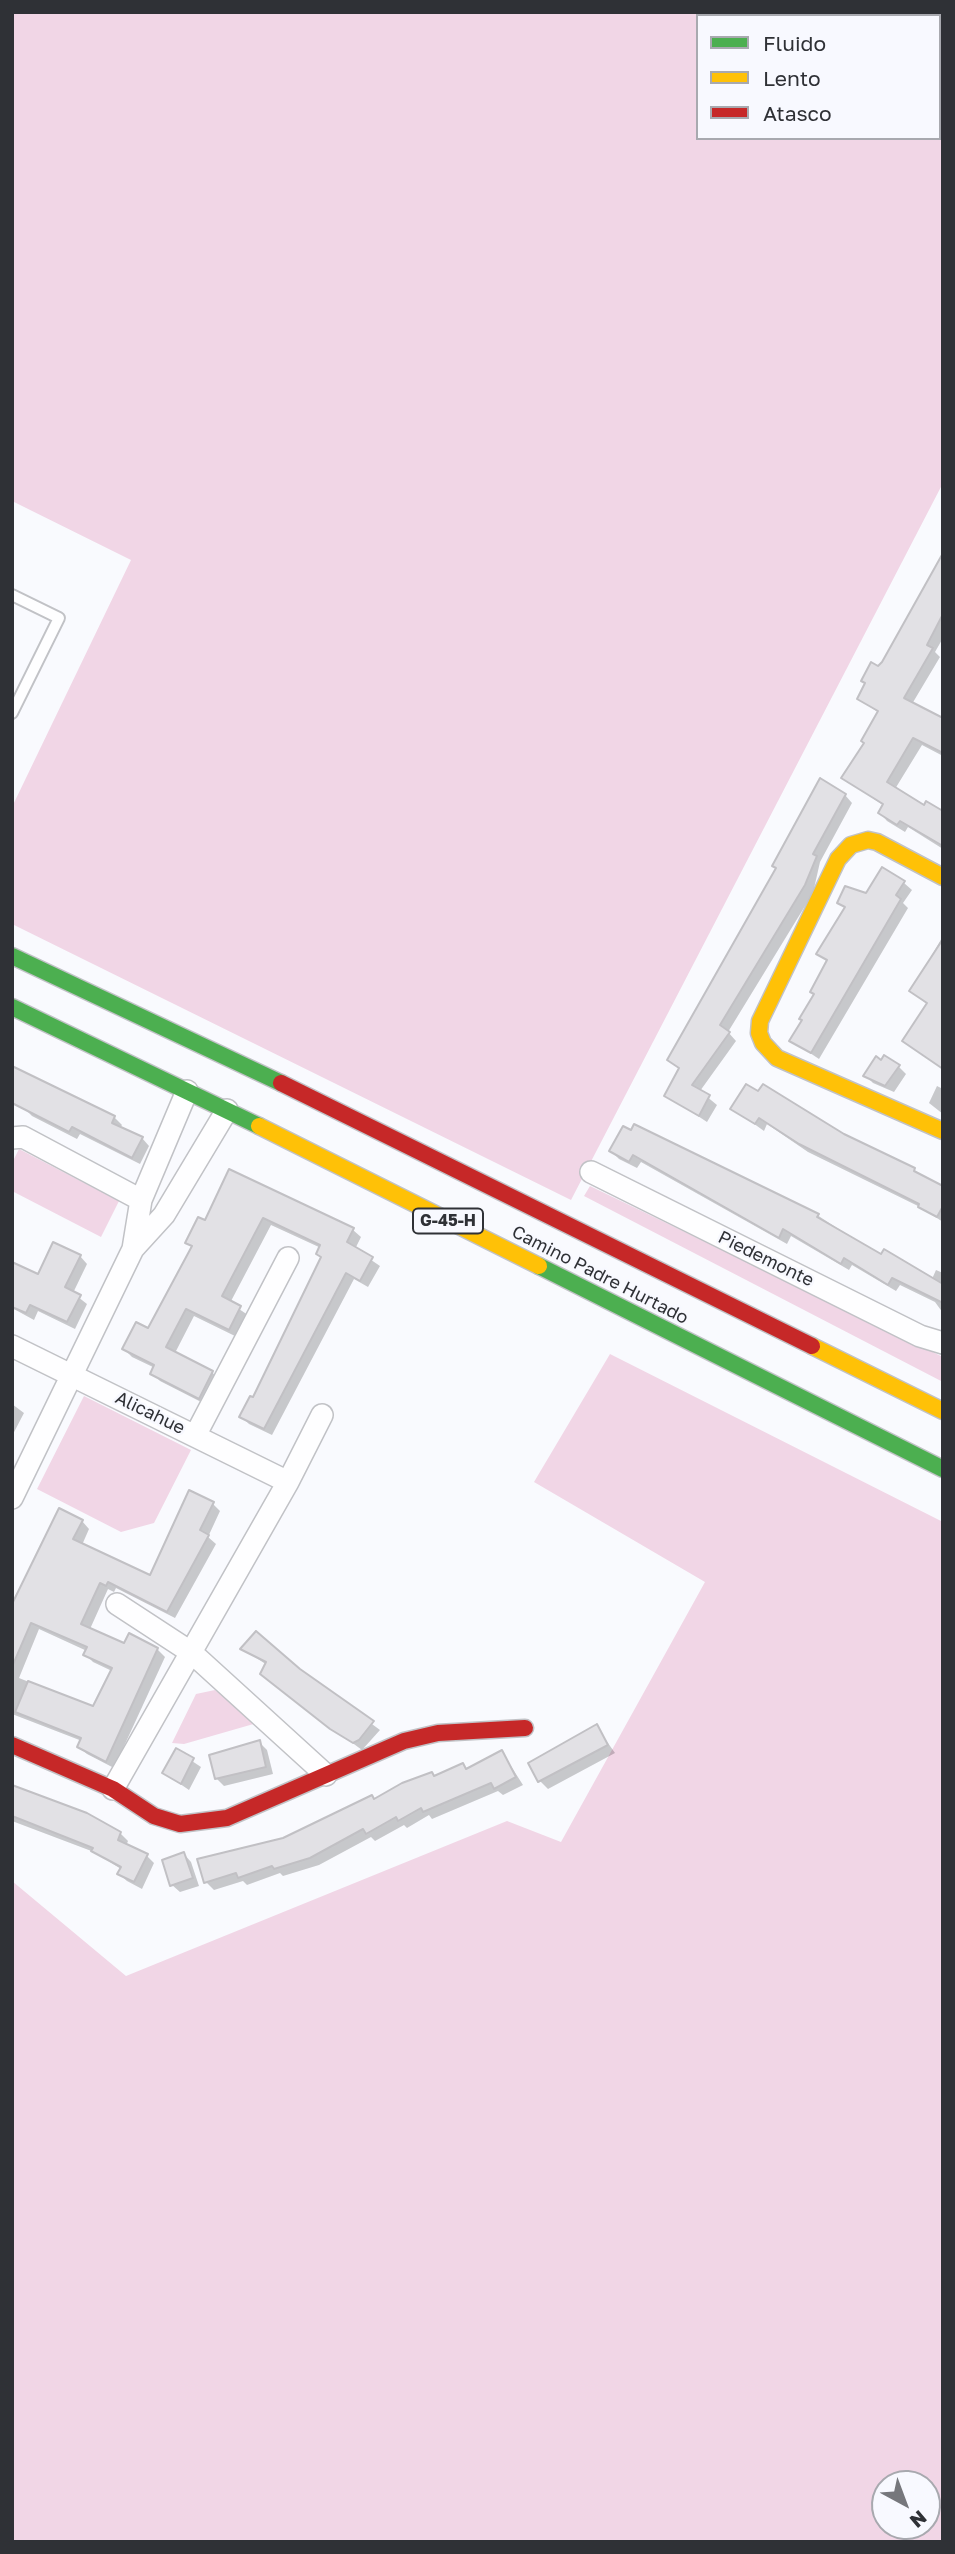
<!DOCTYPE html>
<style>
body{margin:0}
#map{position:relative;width:955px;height:2554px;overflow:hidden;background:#f9fafe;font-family:"Golos Text",sans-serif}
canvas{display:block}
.frame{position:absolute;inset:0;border:14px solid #2f3136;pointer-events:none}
.legend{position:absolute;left:696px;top:14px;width:245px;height:126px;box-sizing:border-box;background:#f8f9ff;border:2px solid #a8a9af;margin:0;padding:9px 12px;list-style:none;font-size:21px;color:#2f3136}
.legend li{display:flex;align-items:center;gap:14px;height:35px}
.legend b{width:35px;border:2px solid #a8a9af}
.north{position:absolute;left:871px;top:2470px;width:70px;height:70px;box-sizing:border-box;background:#f8f9ff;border:2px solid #a8a9af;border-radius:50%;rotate:139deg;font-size:19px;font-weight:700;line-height:28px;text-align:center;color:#2f3136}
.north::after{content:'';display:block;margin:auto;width:24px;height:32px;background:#76777c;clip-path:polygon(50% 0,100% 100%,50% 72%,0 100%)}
</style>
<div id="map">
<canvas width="955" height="2554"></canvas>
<div class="frame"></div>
<ul class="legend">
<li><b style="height:9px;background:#4caf50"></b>Fluido</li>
<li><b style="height:9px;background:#ffc107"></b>Lento</li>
<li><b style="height:9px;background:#c62828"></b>Atasco</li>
</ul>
<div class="north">N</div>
</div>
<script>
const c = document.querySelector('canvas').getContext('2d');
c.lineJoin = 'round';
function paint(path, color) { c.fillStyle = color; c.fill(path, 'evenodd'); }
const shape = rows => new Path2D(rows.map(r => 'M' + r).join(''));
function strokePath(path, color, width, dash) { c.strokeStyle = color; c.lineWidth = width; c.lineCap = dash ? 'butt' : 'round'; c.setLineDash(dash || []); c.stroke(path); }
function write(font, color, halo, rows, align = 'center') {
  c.font = font + ' "Golos Text",sans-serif'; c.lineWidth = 5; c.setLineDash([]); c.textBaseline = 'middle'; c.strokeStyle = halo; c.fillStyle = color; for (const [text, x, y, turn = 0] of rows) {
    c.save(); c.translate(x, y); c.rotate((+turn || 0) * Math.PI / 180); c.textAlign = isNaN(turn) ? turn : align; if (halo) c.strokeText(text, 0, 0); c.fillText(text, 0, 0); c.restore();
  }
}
const green = shape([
 [12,12,943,12,943,483,571,1200,12,924,12,807,131,560,12,501],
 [698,16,939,16,939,138,698,138],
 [19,1149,119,1201,101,1237,12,1191,12,1163],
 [590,1186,943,1357,943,1382,584,1196],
 [610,1354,943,1522,943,2542,12,2542,12,1881,126,1976,507,1821,561,1842,705,1582,534,1482],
 [927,2484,927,2526,885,2526,885,2484],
 [84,1396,191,1450,154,1523,121,1532,37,1489],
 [215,1690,257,1723,184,1744,172,1743,196,1694]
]);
const shadow = shape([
 [943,555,943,638,935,652,940,657,912,704,943,720,943,756,922,745,895,789,943,815,943,849,908,827,905,832,887,821,880,813,884,806,844,778,865,743,879,713,859,699,883,663],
 [845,795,852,803,820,862,813,893,728,1032,736,1041,700,1091,717,1105,707,1122,666,1095,680,1070,669,1060],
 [904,883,912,890,903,903,908,908,819,1059,792,1041,816,995,828,962,818,954,846,909,839,902],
 [943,936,943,1066,941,1068,904,1040,928,1005,911,991],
 [898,1066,906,1074,894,1092,873,1083,865,1075],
 [937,1086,943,1089,943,1114,929,1103],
 [24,1108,114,1117,122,1125,120,1128,142,1138,149,1146,140,1164,80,1134,77,1139,32,1116],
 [732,1108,844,1136,914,1170,943,1188,943,1222,920,1207,808,1152,767,1124,764,1131],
 [623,1128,817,1215,882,1257,932,1279,936,1270,943,1273,943,1313,935,1302,900,1285,896,1291,852,1265,849,1270,791,1236,787,1244,641,1162,637,1168,619,1159,611,1151],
 [229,1171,353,1230,361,1237,355,1249,380,1266,368,1287,354,1279,272,1435,249,1424,242,1417,254,1399,323,1258,321,1248,271,1225,230,1303,248,1315,237,1337,194,1316,175,1353,212,1372,219,1380,207,1405,160,1381,152,1373,155,1368,132,1357,124,1349,149,1330,193,1248,187,1242,206,1223],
 [80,1256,87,1264,73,1293,87,1304,75,1329,38,1311,34,1320,12,1308,12,1264,39,1277],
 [12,1404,24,1413,12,1436],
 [213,1504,220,1511,208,1537,216,1544,175,1618,116,1588,114,1592,108,1589,90,1629,125,1646,157,1649,165,1657,114,1768,87,1754,79,1747,82,1741,12,1714,12,1611,82,1521,89,1529,82,1545,151,1577],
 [39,1629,87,1651,85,1654,93,1662,112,1671,94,1708,19,1678],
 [243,1649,299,1670,380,1730,362,1750,270,1682,267,1665],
 [596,1726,615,1753,548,1789,540,1781],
 [259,1742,267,1750,273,1774,224,1786,216,1778],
 [177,1751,201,1767,189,1790,164,1773],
 [502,1752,523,1785,503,1795,498,1791,432,1819,429,1815,407,1828,404,1825,375,1841,371,1837,319,1865,283,1876,280,1873,247,1885,243,1881,214,1890,206,1882,283,1840,463,1765,467,1770],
 [12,1786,120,1833,128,1841,126,1846,147,1856,154,1863,142,1889,127,1881,119,1874,121,1869,94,1852,12,1821],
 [184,1854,191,1862,199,1886,180,1892,172,1885]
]);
const building = shape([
 [943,553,943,614,927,645,933,648,904,698,943,718,943,753,913,738,887,782,924,805,926,801,943,811,943,846,900,821,897,825,878,813,883,804,841,778,864,743,861,741,878,711,857,699,865,683,861,681,871,662,878,666,882,662,943,553],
 [820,778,846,794,813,854,817,856,805,885,720,1025,730,1032,692,1085,710,1095,699,1116,664,1096,679,1068,667,1060,776,868,772,866,820,778],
 [882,867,905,881,896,895,901,899,811,1053,789,1041,802,1020,799,1019,814,994,810,992,827,960,816,954,845,907,837,903,845,886,866,893,882,867],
 [943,939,943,1069,902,1041,927,1003,909,991,943,939],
 [884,1055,900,1065,885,1086,863,1076,876,1056,881,1060,884,1055],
 [12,1066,115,1116,112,1123,143,1137,132,1158,72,1127,69,1132,12,1103,12,1066],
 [746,1084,758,1091,763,1084,844,1134,915,1168,914,1171,943,1186,943,1206,937,1217,918,1207,919,1204,799,1144,759,1118,755,1124,730,1109,746,1084],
 [634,1124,819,1214,817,1217,881,1254,884,1249,943,1284,943,1303,892,1278,888,1285,844,1258,841,1264,783,1229,779,1238,633,1155,629,1162,609,1151,623,1126,631,1130,634,1124],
 [229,1169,354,1228,347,1242,373,1257,360,1281,346,1273,264,1429,239,1417,250,1396,253,1397,321,1257,316,1254,320,1245,263,1218,222,1296,241,1306,229,1330,186,1309,166,1347,213,1371,199,1399,150,1374,154,1365,122,1349,136,1322,148,1328,192,1246,185,1243,198,1217,205,1220,229,1169],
 [53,1242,81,1255,65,1287,81,1295,67,1322,30,1305,26,1313,12,1307,12,1262,38,1274,53,1242],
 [189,1490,214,1502,200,1530,209,1535,167,1612,108,1582,106,1586,100,1583,81,1624,124,1643,129,1633,158,1648,106,1762,77,1747,81,1738,15,1712,28,1681,93,1706,112,1668,83,1655,87,1647,31,1623,12,1667,12,1604,59,1508,83,1520,73,1539,150,1575,189,1490],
 [256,1631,300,1669,374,1721,359,1740,353,1743,330,1729,260,1674,266,1662,240,1649,256,1631],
 [597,1724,608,1745,538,1782,528,1763,597,1724],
 [260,1740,266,1767,215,1779,209,1755,260,1740],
 [176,1748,194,1758,181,1784,162,1773,176,1748],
 [502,1750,516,1777,494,1789,491,1783,423,1812,421,1808,398,1821,396,1817,366,1834,363,1829,310,1858,274,1869,272,1866,238,1878,236,1873,204,1883,197,1859,283,1838,372,1795,374,1799,402,1783,432,1772,434,1776,463,1763,466,1769,502,1750],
 [12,1785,87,1813,121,1832,118,1840,148,1854,134,1882,117,1874,121,1867,91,1851,93,1848,12,1816,12,1785],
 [184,1852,193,1878,170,1886,162,1860,184,1852]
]);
const lane = shape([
 [12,595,59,618,12,713]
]);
const street = shape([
 [12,1138,23,1137,141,1200],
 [591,1172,920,1336,943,1343],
 [133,1249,164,1215,227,1110],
 [12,1346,288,1482],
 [195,1436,288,1258],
 [12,1498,133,1249,141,1200,187,1091],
 [117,1604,192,1653,326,1775],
 [113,1789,288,1482,322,1415]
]);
const fast = shape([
 [12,956,281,1083],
 [12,1007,259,1126],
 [539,1266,943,1469]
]);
const slow = shape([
 [943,877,877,842,868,840,851,845,838,859,760,1021,759,1033,763,1043,777,1058,943,1131],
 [259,1126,539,1266],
 [812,1346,943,1411]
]);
const jam = shape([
 [281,1083,812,1346],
 [12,1745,113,1789,154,1816,180,1824,227,1818,404,1741,438,1733,525,1728]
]);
const shields = [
 [448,1221,70]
];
const shieldNames = [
 ["G-45-H",448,1221]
];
const streetNames = [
 ["Piedemonte",766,1259,26],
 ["Camino Padre Hurtado",600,1275,27],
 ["Alicahue",150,1413,26]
];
paint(green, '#f1d6e6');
paint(shadow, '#0003');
paint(building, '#e2e1e5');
strokePath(building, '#c1c0c4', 2);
strokePath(lane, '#c1c2c6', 14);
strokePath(street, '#c1c2c6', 24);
strokePath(fast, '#c1c2c6', 19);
strokePath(slow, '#c1c2c6', 19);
strokePath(jam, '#c1c2c6', 19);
strokePath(lane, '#fefeff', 10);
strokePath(street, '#fefeff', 21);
strokePath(fast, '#4caf50', 16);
strokePath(slow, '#ffc107', 16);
strokePath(jam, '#c62828', 16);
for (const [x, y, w] of shields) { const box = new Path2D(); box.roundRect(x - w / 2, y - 12.5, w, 25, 5); c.fillStyle = '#f8f9ff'; c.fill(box); strokePath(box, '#2f3136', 2); }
write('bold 16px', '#2f3136', null, shieldNames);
write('18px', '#2f3136', '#f8f9ff', streetNames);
</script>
